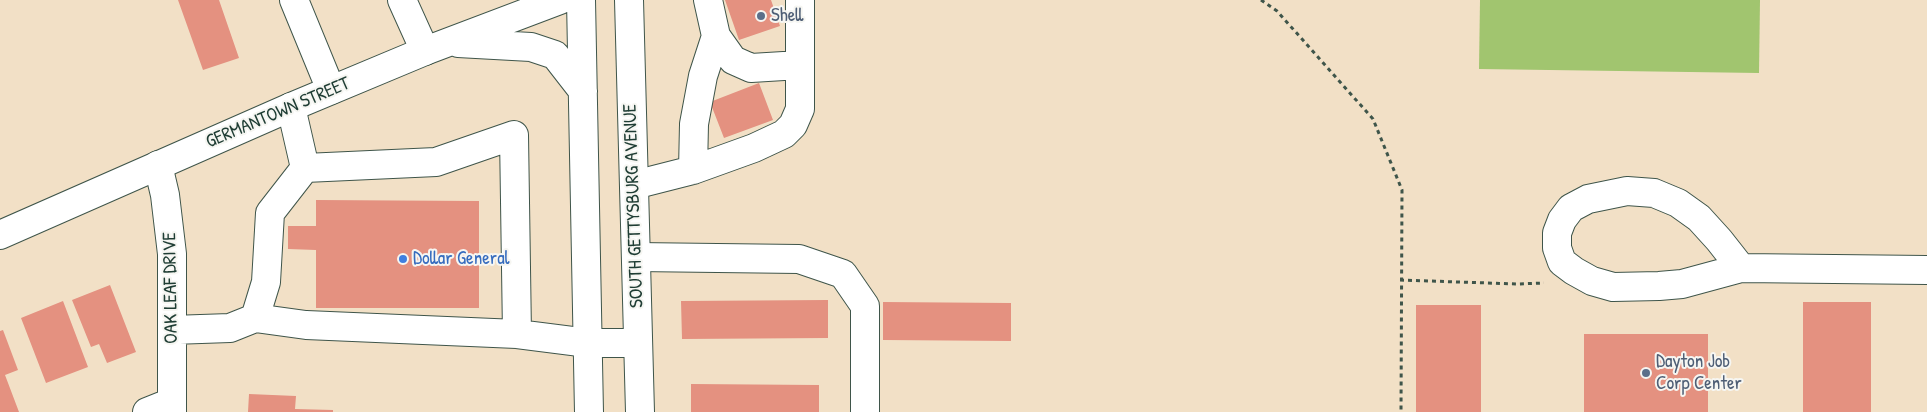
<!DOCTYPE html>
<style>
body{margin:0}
canvas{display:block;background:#f2e0c6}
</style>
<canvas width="1927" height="412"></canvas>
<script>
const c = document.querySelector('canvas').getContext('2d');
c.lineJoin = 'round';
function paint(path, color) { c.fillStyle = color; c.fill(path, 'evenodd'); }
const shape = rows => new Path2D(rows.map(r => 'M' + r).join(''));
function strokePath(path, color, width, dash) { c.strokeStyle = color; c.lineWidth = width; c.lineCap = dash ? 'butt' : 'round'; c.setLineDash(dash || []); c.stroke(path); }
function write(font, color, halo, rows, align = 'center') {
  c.font = font + ' "Patrick Hand",sans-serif'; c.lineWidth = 4; c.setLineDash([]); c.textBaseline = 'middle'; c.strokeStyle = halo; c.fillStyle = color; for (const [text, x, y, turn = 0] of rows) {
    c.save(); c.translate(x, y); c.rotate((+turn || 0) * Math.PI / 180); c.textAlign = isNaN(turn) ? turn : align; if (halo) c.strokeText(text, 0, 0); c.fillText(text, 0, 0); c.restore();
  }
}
const green = shape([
 [1480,0,1760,0,1759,73,1479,69]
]);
const building = shape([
 [178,0,219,0,239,58,203,70],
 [725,0,771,0,780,26,739,40],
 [759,83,773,120,724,138,710,102],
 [316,200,479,201,479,308,316,308,316,250,288,249,288,226,316,226],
 [110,285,136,352,107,363,99,344,91,347,72,300],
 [828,300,828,338,682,339,681,301],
 [63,301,88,367,46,383,21,318],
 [883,302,1011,303,1011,341,883,340],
 [1803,302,1871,302,1871,412,1803,412],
 [1416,305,1481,305,1481,412,1416,412],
 [3,330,18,370,5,375,19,412,0,412,0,331],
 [1584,334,1708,334,1708,412,1584,412],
 [691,384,819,385,819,412,691,412],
 [249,394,296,396,295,409,333,410,333,412,248,412]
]);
const path = shape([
 [1261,0,1277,11,1373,119,1402,190,1401,412],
 [1400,280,1517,284,1544,283]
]);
const minor = shape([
 [294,0,331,90],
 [402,0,425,51],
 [708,0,716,36,733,60,751,68,800,65],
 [291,107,305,168],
 [158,165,165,195,172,254,172,412],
 [693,170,694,124,703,76,716,36],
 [634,185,693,170,754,148,784,134,793,125,800,109,800,0],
 [1627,191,1654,193,1678,203,1699,218,1719,240,1741,268,1682,284,1659,286,1613,287,1592,281,1574,271,1562,262,1557,248,1557,233,1562,220,1571,208,1588,199,1627,191],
 [636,257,799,259,843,274,865,306,865,412],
 [1741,268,1927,270],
 [255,318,266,282,270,213,305,168,436,162,514,135,517,334],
 [172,330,230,328,255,318,306,325,517,334,588,343,638,343],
 [147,412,172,402]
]);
const major = shape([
 [581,0,589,412],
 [629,0,640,412],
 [458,43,531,47,555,55,583,91],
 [0,235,291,107,425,51,560,0]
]);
const markers = [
 [761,16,5,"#5c6f8a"],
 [403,259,5,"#3f7fe0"],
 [1646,373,5,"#5c6f8a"]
];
const serviceNames = [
 ["Shell",771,16],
 ["Dayton Job",1656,362],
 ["Corp Center",1656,384]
];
const streetNames = [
 ["GERMANTOWN STREET",278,113,-23],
 ["SOUTH GETTYSBURG AVENUE",634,206,-92],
 ["OAK LEAF DRIVE",171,288,-91]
];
const shopNames = [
 ["Dollar General",413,259]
];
paint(green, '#a1c56f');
paint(building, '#e49180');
strokePath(minor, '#3f554a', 30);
strokePath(major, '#3f554a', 30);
strokePath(path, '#3f554a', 3, [4, 4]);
strokePath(minor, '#fff', 28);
strokePath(major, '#fff', 28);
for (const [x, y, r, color] of markers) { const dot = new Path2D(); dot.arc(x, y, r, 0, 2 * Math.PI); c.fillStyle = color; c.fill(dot); strokePath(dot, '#f6f6f2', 2); }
write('19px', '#4e5e75', '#f6f6f2', serviceNames, 'left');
write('19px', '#1f3d34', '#f6f6f2', streetNames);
write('19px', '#366cbe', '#f6f6f2', shopNames, 'left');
</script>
